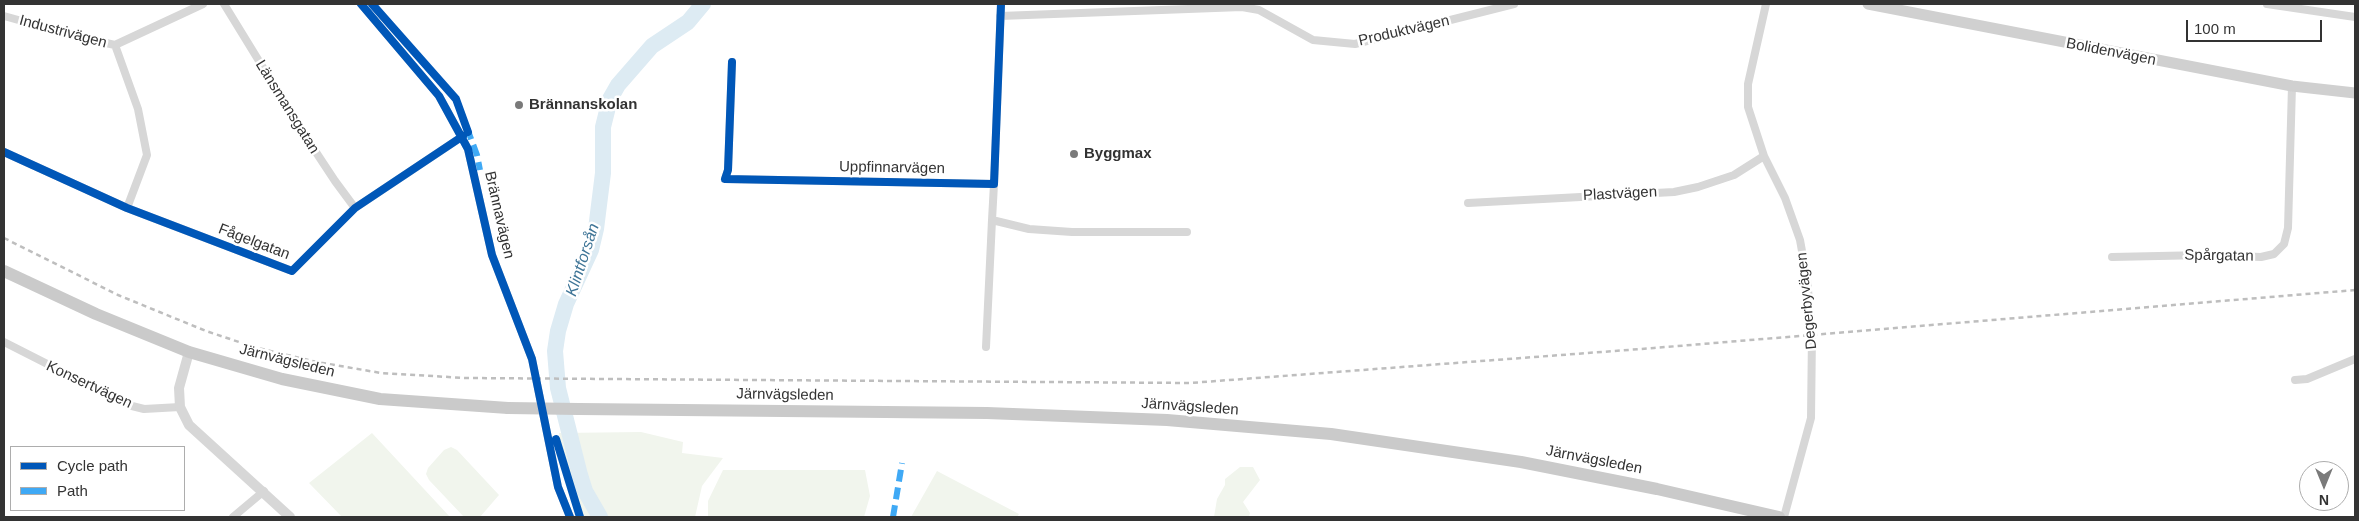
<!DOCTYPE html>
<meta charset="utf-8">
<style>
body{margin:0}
#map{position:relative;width:2359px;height:521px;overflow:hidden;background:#fff;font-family:Arial,sans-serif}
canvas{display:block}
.frame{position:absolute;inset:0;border:5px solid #333;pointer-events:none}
.legend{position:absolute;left:10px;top:446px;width:175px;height:65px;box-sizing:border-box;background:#fff;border:1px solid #adadad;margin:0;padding:6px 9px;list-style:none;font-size:15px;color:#333}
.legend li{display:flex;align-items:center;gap:10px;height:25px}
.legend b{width:25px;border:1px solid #adadad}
.north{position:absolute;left:2299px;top:461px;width:50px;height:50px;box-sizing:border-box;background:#fff;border:1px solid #adadad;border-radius:50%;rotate:180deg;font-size:14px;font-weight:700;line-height:20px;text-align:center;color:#333}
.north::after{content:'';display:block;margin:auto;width:18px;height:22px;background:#7a7a7a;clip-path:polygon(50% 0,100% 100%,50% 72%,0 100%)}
.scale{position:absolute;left:2186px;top:20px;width:136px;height:22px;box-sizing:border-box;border:2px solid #333;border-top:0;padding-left:6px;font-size:15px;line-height:18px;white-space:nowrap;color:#333;-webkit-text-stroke:4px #fff;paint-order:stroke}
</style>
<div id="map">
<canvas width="2359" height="521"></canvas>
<div class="frame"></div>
<ul class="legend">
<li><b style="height:6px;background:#0057b8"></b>Cycle path</li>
<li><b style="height:6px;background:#3fa9f5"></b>Path</li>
</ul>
<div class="north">N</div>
<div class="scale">100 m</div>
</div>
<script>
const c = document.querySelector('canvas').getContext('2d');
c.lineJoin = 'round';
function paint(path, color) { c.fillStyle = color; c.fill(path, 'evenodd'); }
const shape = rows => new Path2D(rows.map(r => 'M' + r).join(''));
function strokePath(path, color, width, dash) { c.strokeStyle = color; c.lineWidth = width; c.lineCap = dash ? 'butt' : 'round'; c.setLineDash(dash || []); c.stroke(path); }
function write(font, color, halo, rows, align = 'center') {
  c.font = font + ' Arial,sans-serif'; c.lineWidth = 5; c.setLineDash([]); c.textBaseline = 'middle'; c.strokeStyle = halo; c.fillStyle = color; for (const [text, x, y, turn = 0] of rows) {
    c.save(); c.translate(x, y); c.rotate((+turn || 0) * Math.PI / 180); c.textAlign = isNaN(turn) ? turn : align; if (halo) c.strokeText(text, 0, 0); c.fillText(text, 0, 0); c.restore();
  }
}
const green = shape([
 [641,432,683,442,682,453,723,458,702,486,695,517,580,517,574,511,563,469,559,433],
 [372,433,450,517,342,517,309,483],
 [451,447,457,450,499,495,480,517,464,517,429,480,426,474,428,468,444,450],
 [1240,467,1253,467,1260,480,1243,502,1250,513,1249,517,1214,517,1217,499,1225,485,1225,479],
 [723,470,865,470,870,496,864,517,708,517,708,501],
 [937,471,1019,514,1017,517,911,517]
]);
const river = shape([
 [600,517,585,491,580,475,558,388,555,351,558,331,566,304,591,250,596,229,603,173,603,127,610,99,618,85,652,46,688,22,703,4]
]);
const minor = shape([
 [224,4,302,131,335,181,355,208],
 [361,4,439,96,468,149,492,255,532,359,558,487,570,517],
 [1766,4,1748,84,1748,107,1764,156,1785,198,1800,240,1807,279,1812,334,1811,418,1784,517],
 [2267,4,2355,17],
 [4,16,79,37,115,45,203,4],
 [1000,16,1242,7,1259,10,1313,40,1355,44,1514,4],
 [115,45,138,109,147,155,127,208],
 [732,62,728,170,725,179,994,184,1001,4],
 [4,152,127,208,292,271,355,208,463,136],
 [994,184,992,220,1029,229,1072,232,1187,232],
 [1468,203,1674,192,1698,187,1734,175,1764,156],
 [2112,257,2205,255,2261,257,2274,254,2284,244,2288,228,2292,86],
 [4,342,128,405,144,409,180,407],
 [986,347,992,220],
 [2295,380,2307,379,2355,359],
 [233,517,264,491]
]);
const tertiary = shape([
 [189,352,179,388,180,407,189,425,290,517]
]);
const secondary = shape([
 [1868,4,2292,86,2355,93]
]);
const primary = shape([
 [4,271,96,314,189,352,282,379,380,399,508,408],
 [579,409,987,413,1167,420,1331,434,1521,462,1657,489,1779,517]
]);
const rail = shape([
 [4,238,118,295,206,331,254,347,317,362,381,373,465,378,1190,383,1654,348,2355,290]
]);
const primaryBridge = shape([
 [508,408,579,409]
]);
const quiet = shape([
 [467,128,477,155,480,170],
 [893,517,902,463]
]);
const cycleway = shape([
 [361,4,439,96,468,149,492,255,532,359,558,487,570,517],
 [372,4,456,99,468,132],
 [732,62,728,170,725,179,994,184,1001,4],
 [4,152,127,208,292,271,355,208,463,136],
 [556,439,580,517]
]);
const markers = [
 [519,105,5,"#7a7a7a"],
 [1074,154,5,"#7a7a7a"]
];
const streetNames = [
 ["Produktvägen",1404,31,-13],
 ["Industrivägen",63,32,15],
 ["Bolidenvägen",2111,52,11],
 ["Länsmansgatan",287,107,58],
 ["Uppfinnarvägen",892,168,1],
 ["Plastvägen",1620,194,-3],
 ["Brännavägen",499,215,77],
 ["Fågelgatan",254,242,21],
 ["Spårgatan",2219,256,1],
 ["Degerbyvägen",1807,301,-96],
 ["Järnvägsleden",287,361,14],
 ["Konsertvägen",89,385,25],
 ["Järnvägsleden",785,395,1],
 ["Järnvägsleden",1190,407,4],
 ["Järnvägsleden",1594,460,11]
];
const poiNames = [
 ["Brännanskolan",529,105],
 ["Byggmax",1084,154]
];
const waterNames = [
 ["Klintforsån",583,260,-72]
];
paint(green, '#f1f5ed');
strokePath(river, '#ddebf3', 16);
strokePath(minor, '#d7d7d7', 8);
strokePath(tertiary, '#d7d7d7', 10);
strokePath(secondary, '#d0d0d0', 11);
strokePath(primary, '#cacaca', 12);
strokePath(rail, '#bebebe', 2.5, [5, 4]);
strokePath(primaryBridge, '#cacaca', 12);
strokePath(quiet, '#3fa9f5', 6, [12, 6]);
strokePath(cycleway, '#0057b8', 8);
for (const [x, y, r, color] of markers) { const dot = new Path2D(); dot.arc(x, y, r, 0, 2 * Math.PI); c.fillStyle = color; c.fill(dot); strokePath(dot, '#fff', 2); }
write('15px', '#333', '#fff', streetNames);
write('bold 15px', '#333', '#fff', poiNames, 'left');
write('italic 16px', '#3f7597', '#fff', waterNames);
</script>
